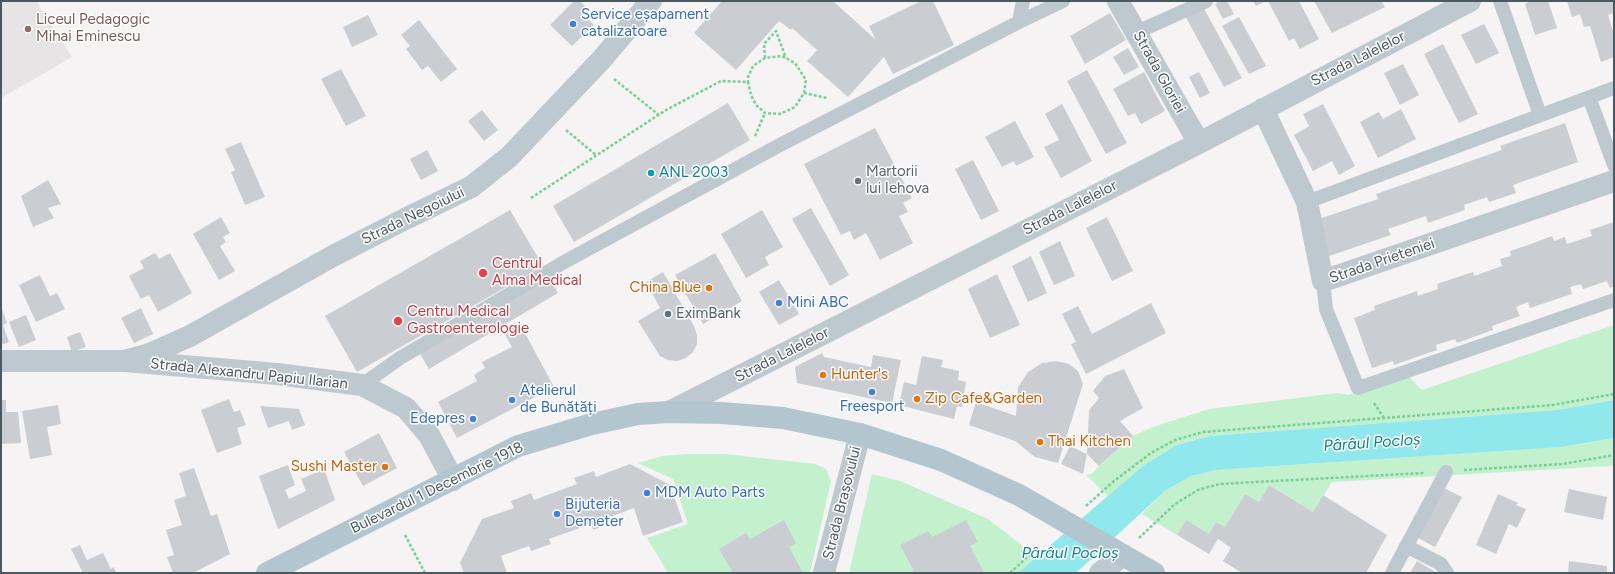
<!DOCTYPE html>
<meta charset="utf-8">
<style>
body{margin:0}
#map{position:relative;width:1615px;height:574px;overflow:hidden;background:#f5f3f3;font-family:Figtree,sans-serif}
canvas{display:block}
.frame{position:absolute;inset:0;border:2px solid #4a5960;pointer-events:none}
</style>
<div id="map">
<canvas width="1615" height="574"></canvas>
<div class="frame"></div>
</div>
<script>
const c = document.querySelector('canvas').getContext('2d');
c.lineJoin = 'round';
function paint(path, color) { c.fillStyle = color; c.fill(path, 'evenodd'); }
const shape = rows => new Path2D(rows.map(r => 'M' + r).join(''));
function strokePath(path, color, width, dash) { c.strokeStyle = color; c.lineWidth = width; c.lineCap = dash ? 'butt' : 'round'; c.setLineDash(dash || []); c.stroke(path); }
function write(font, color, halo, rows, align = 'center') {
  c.font = font + ' Figtree,sans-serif'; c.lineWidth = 3; c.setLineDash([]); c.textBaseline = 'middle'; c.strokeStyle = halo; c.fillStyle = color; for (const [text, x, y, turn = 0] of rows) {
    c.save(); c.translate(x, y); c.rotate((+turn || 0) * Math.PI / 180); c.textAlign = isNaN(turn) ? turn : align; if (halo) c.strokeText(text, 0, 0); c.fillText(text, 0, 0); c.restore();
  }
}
const education = shape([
 [1,1,36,1,72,57,1,98]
]);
const green = shape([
 [1614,325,1614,400,1557,410,1210,436,1177,445,1144,465,1108,496,1086,475,1091,474,1133,436,1153,427,1209,409,1338,393,1348,395,1407,375,1422,390],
 [1614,438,1614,465,1610,466,1332,482,1313,512,1269,485,1259,502,1245,494,1225,527,1216,522,1209,534,1186,521,1177,535,1142,514,1165,491,1191,476,1216,470,1562,447],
 [687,454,725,454,815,464,826,469,831,481,810,573,668,573,647,538,688,524,673,479,638,463,662,456],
 [872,474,900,481,988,519,1037,557,1018,573,849,573]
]);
const water = shape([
 [1614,400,1614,438,1562,447,1216,470,1191,476,1165,491,1076,573,1018,573,1144,465,1177,445,1210,436,1557,410]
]);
const building = shape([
 [574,1,580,1,586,7,581,12,594,25,572,46,550,25],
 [722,1,833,1,876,40,869,26,921,1,933,1,954,45,893,74,884,57,848,97,807,61,817,50,792,28,791,30,779,21,736,70,694,33],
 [1220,1,1227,1,1234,14,1223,19,1215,4],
 [1253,1,1266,1,1256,6],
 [1268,1,1299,1,1319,39,1300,49,1294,38,1289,41],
 [1314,1,1381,1,1385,7,1332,33],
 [1530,1,1548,1,1557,28,1535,35,1525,4],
 [1567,1,1614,1,1614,13,1608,15,1614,35,1614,57,1601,62,1590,26,1584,27,1580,14,1572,17],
 [1202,5,1242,78,1224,87,1184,14],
 [1110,13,1126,40,1085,64,1070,36],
 [368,15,378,35,352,47,343,27],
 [1239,17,1266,66,1249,74,1222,26],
 [419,20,457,69,441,82,428,66,422,70,406,49,410,46,401,35],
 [1484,24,1499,53,1476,64,1461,35],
 [1443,44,1478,114,1459,123,1424,54],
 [1128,48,1139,67,1124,75,1113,57],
 [1403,64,1419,95,1400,105,1384,73],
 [341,69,366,116,346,126,321,79],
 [1087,70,1127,143,1106,154,1067,81],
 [1144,72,1165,111,1141,124,1135,113,1128,116,1113,89],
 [1199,72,1210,93,1200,98,1189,77],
 [728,103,750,140,574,242,553,206],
 [1062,104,1092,161,1061,178,1044,147,1059,140,1045,114],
 [1323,104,1355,166,1339,175,1332,161,1313,171,1294,135,1309,126,1303,114],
 [1401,109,1416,139,1378,158,1360,122,1379,112,1383,119],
 [482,110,498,130,484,141,468,121],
 [1015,121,1034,157,1016,166,1014,161,1002,167,985,137],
 [1565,123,1578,162,1513,185,1516,193,1489,202,1487,197,1464,205,1465,210,1428,223,1426,216,1388,229,1391,235,1329,256,1316,220,1378,199,1376,194,1502,150,1500,146],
 [875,128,912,198,903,203,908,212,899,216,913,243,880,260,866,233,854,240,850,231,841,235,804,164],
 [241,142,265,197,245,205,231,172,235,170,225,149],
 [427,150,438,171,421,180,410,159],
 [973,160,999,211,981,220,955,169],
 [48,180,61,204,48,208,54,218,33,227,21,196],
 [811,208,849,275,830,286,792,219],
 [510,210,543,266,357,372,325,316],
 [762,210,783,247,765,257,769,265,746,278,721,234],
 [221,217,230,233,223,237,226,242,220,246,235,271,219,280,193,234],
 [1107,217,1133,271,1112,281,1086,228],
 [1614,222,1614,286,1610,288,1607,281,1583,289,1581,284,1570,287,1572,294,1530,308,1528,302,1516,307,1520,316,1492,326,1493,330,1457,343,1455,339,1436,345,1437,350,1394,365,1393,361,1372,368,1354,318,1375,310,1374,306,1417,291,1418,296,1438,289,1437,284,1473,272,1474,276,1502,266,1500,259,1511,256,1510,251,1531,244,1552,236,1554,241,1565,237,1567,244,1592,236,1590,230],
 [1060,241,1075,276,1054,285,1039,252],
 [155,253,159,259,170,253,192,293,158,312,149,295,141,299,129,276,144,268,140,261],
 [715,253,742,301,703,324,675,275],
 [1031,256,1047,293,1028,302,1012,266],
 [663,272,694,326,697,335,697,344,693,352,686,358,677,361,668,360,660,356,638,321,660,308,646,282],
 [997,274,1020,325,990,338,968,289],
 [40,275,50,296,57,293,65,309,36,322,19,285],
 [548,276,558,293,429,369,419,352],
 [779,280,799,314,779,325,759,292],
 [1151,303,1166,333,1086,374,1071,344,1076,342,1062,314,1078,306,1092,334],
 [1,306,7,323,3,325,9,342,1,345],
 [141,308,153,334,134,343,121,318],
 [26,315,36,340,19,347,9,322],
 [519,322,554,387,457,438,438,402,477,381,474,375,485,368,482,362,512,347,503,331],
 [80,332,86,347,72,352,67,337],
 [822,353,824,357,871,367,873,355,901,360,892,403,797,383,795,367],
 [922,356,943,360,941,367,959,371,958,380,966,382,962,407,957,406,954,419,899,405,904,382,916,385],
 [1056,361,1069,364,1078,371,1083,384,1058,463,1035,457,1015,441,969,425,976,402,1016,416,1018,387,1028,372,1042,363],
 [1124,369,1143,408,1120,421,1133,436,1099,466,1087,454,1089,410,1099,398,1093,391,1105,376],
 [229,399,234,412,240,410,246,425,237,428,242,444,217,453,201,410],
 [1,400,6,400,6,412,18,412,21,443,1,444],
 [58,405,61,424,47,427,52,455,30,459,22,411],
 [260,406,299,409,305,425,292,430,289,421,268,428],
 [379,433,397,468,363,486,344,452],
 [1070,446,1087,454,1083,474,1061,464],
 [630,464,670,485,683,522,643,536,634,508,610,517,612,522,593,530,591,524,549,539,551,544,531,551,529,546,501,556,507,573,464,573,460,563,482,519,514,508,511,501,531,493,534,500,577,484,574,478,594,471,596,477],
 [288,465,295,485,285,490,289,499,306,491,301,479,324,469,335,500,278,529,259,476],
 [194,468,211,516,217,514,230,554,193,573,173,573,167,557,174,555,166,530,182,525,174,500,186,496,179,473],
 [1269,485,1313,512,1323,495,1387,535,1366,573,1242,573,1223,561,1231,548,1218,539,1209,554,1177,535,1186,520,1209,534,1216,522,1225,527,1245,494,1259,502],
 [1442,487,1462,497,1435,547,1416,537],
 [1569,489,1607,497,1603,520,1564,512],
 [1498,494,1518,503,1516,505,1526,509,1517,528,1509,524,1496,554,1476,545],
 [784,520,796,543,789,547,803,573,733,573,719,549,746,533,750,539],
 [966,520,978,542,970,546,984,573,909,573,914,571,900,545,928,531,932,537],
 [80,545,87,560,103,553,111,569,114,567,116,573,83,573,71,549],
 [1417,561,1437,573,1410,573],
 [1569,561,1607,566,1607,573,1568,573]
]);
const path = shape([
 [765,58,764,44,776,31,786,58],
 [614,79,659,115],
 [804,93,827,98],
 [566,130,596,155],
 [755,136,765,113],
 [531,198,666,110,721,81,748,82,751,95,756,105,765,113,780,114,795,107,804,93,806,80,795,63,782,56,765,58,753,66,748,77,748,82],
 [1374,403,1384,418],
 [1464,470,1563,464,1614,455],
 [1086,506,1114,481,1151,453,1175,440,1203,432,1553,405,1614,394],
 [405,535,425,573],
 [1139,538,1175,504,1198,490,1219,484,1424,473],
 [1010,573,1038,547]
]);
const service = shape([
 [1500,1,1540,115],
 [1019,22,1063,1],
 [1137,32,1206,1],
 [1589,97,1614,165],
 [1307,202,1614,88],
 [1323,281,1326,309,1358,388,1614,300],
 [362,385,400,358,566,261,778,146,1019,22,1023,1],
 [1406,546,1441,564,1447,573],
 [1392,573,1446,472]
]);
const minor = shape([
 [1118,1,1199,143],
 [1263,109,1307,202,1323,281,1614,181],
 [125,361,277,374,362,385,406,408,429,435,453,480],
 [669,412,1199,143,1470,1],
 [824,573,860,434],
 [1100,573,1123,555]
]);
const tertiary = shape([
 [1,361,124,361,147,355,190,336,333,256,407,218,471,187,509,157,602,59,651,1]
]);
const primary = shape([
 [267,573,518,446,592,424,638,414,669,412,722,413,783,418,860,434,941,460,1019,495,1154,573]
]);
const markers = [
 [573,24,4,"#3f7fe0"],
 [28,29,4,"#8d6e63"],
 [651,173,4,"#0f9aa8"],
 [858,181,4,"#6b7280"],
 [483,273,5,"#e0444e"],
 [709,288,4,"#e8710a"],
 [779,303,4,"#3f7fe0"],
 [668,314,4,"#5c6f8a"],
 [398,321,5,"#e0444e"],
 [823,375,4,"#e8710a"],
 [872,392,4,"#3f7fe0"],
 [917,399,4,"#e8710a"],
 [512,400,4,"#3f7fe0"],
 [473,419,4,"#3f7fe0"],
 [1040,442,4,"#e8710a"],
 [385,467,4,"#e8710a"],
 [647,493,4,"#3f7fe0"],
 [557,514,4,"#3f7fe0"]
];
const shopNames = [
 ["Service eșapament",581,15],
 ["catalizatoare",581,32],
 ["Mini ABC",787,303],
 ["Atelierul",520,391],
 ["de Bunătăți",520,408],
 ["Freesport",872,407,"center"],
 ["Edepres",465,419,"right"],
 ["MDM Auto Parts",655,493],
 ["Bijuteria",565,505],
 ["Demeter",565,522]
];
const educationNames = [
 ["Liceul Pedagogic",36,20],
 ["Mihai Eminescu",36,37]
];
const streetNames = [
 ["Strada Lalelelor",1358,59,-27],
 ["Strada Gloriei",1159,72,61],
 ["Strada Lalelelor",1070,208,-27],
 ["Strada Negoiului",413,216,-26],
 ["Strada Prieteniei",1382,261,-19],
 ["Strada Lalelelor",782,355,-27],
 ["Strada Alexandru Papiu Ilarian",249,374,6],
 ["Bulevardul 1 Decembrie 1918",437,488,-26],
 ["Strada Brașovului",842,503,-76]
];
const worshipNames = [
 ["Martorii",866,172],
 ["lui Iehova",866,189]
];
const cultureNames = [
 ["ANL 2003",659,173]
];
const healthNames = [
 ["Centrul",492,264],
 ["Alma Medical",492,281],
 ["Centru Medical",407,312],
 ["Gastroenterologie",407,329]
];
const foodNames = [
 ["China Blue",701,288,"right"],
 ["Hunter's",831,375],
 ["Zip Cafe&Garden",925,399],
 ["Thai Kitchen",1048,442],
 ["Sushi Master",377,467,"right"]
];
const serviceNames = [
 ["EximBank",676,314]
];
const waterNames = [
 ["Pârâul Pocloș",1372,443,-4],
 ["Pârâul Pocloș",1070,553]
];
paint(education, '#e6e4e5');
paint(green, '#c3f0cd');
paint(water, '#90e8ed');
paint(building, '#caced2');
strokePath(path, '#7acf98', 2.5, [3, 2]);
strokePath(service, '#bec9cf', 14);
strokePath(minor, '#bec9cf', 22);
strokePath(tertiary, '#bec9cf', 22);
strokePath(primary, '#b3c6d0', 22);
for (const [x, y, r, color] of markers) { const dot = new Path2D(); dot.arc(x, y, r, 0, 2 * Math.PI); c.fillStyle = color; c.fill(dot); strokePath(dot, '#fff', 1.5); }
write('15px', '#366cbe', '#fff', shopNames, 'left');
write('15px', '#785e54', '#fff', educationNames, 'left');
write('15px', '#4a5960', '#fff', streetNames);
write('15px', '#5b616d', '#fff', worshipNames, 'left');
write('15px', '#0d838f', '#fff', cultureNames, 'left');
write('15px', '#be3a42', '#fff', healthNames, 'left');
write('15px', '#c56008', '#fff', foodNames, 'left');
write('15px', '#4e5e75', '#fff', serviceNames, 'left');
write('italic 16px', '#0e8288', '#fff', waterNames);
</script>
